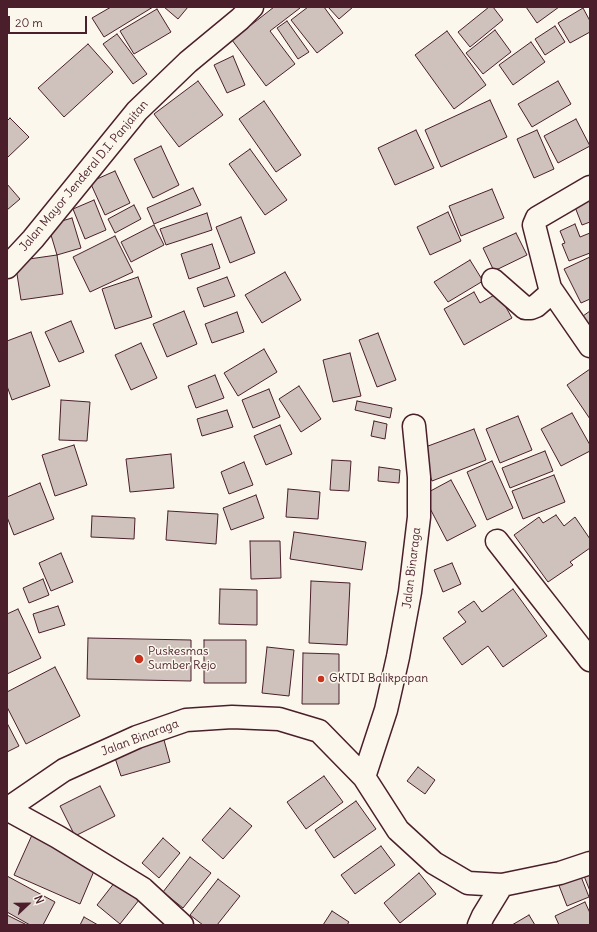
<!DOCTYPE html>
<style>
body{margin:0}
#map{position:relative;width:597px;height:932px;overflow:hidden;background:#fbf7ec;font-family:Delius,sans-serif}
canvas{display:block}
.frame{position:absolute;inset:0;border:8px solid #4a1f2b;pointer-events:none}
.north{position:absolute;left:8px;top:884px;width:40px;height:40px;-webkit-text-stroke:3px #fbf7ec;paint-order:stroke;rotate:68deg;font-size:11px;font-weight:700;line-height:16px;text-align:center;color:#4a1f2b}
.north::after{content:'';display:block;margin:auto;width:14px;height:18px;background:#4a1f2b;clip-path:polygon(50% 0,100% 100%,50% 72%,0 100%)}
.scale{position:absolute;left:8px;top:16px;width:79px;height:18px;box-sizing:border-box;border:2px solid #4a1f2b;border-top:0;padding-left:5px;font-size:12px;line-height:14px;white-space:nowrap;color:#4a1f2b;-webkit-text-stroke:3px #fbf7ec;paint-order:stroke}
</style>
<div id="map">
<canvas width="597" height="932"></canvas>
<div class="frame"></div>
<div class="north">N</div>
<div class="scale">20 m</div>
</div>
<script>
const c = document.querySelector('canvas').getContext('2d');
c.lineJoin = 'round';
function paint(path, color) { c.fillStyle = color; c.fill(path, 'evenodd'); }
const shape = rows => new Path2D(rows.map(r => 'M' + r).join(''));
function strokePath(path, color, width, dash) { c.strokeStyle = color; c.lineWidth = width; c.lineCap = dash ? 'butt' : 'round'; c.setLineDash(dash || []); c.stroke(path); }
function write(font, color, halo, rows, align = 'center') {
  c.font = font + ' Delius,sans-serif'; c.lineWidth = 3; c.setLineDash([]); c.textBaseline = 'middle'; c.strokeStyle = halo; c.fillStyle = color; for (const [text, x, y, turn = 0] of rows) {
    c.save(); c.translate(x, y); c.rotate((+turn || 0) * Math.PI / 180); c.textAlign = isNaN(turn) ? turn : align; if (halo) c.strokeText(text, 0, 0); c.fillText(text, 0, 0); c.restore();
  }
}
const building = shape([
 [111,7,153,7,104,37,92,18,111,7],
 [164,7,188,7,178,19,164,7],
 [274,7,300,7,300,8,270,31,295,64,266,86,232,40,274,7],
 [308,7,324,7,343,33,317,53,291,20,308,7],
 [328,7,353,7,339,19,328,7],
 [489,7,493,7,503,20,470,47,458,32,489,7],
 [526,7,559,7,537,23,526,7],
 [583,8,590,21,590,32,570,43,558,23,583,8],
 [157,9,171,32,134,54,120,31,157,9],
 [287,21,309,52,298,59,277,28,287,21],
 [555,26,565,42,545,55,535,39,555,26],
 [495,30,511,52,483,74,466,53,495,30],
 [447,31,486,85,454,109,415,55,447,31],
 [117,34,147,74,133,84,103,44,117,34],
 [531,42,545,62,513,85,499,65,531,42],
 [88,44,113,72,64,117,38,88,88,44],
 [233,56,245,85,227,93,214,65,233,56],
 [198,81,223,115,179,147,154,114,198,81],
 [558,81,571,104,532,127,518,104,558,81],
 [490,100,507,137,441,167,425,130,490,100],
 [264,101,301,155,276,172,239,119,264,101],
 [10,118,29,137,8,157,7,155,7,121,10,118],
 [576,119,590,146,558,163,544,136,576,119],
 [416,130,434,168,395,185,378,148,416,130],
 [537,130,554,169,534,178,517,139,537,130],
 [161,146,179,185,153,198,134,159,161,146],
 [250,149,287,200,265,215,229,164,250,149],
 [115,171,130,203,105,215,90,182,115,171],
 [7,184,20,199,7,210,7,184],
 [193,188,201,205,154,224,147,208,193,188],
 [492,189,504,218,461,236,449,206,492,189],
 [94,200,106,230,85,239,73,209,94,200],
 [590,200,590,222,582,225,575,207,590,200],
 [134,205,141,219,115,233,108,219,134,205],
 [448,212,461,241,430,255,417,227,448,212],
 [207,213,212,230,166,245,160,229,207,213],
 [241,217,255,253,230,263,216,227,241,217],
 [72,218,81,248,57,255,48,225,72,218],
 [575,224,580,237,590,233,590,253,569,261,562,244,565,243,560,231,575,224],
 [154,225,164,245,131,262,121,242,154,225],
 [516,233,527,255,494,271,483,248,516,233],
 [115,236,133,272,90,292,73,257,115,236],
 [212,244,220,268,189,279,181,254,212,244],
 [57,255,63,294,21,300,15,261,57,255],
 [590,257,590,299,581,303,564,269,590,257],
 [470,260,483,281,448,302,434,282,470,260],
 [285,272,301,300,262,323,245,295,285,272],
 [138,277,152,317,115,329,102,289,138,277],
 [227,277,235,296,204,307,197,288,227,277],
 [474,292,480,303,498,293,512,318,464,345,444,309,474,292],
 [184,311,197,344,167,357,153,324,184,311],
 [590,311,590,340,576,321,590,311],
 [237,312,244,332,212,343,205,324,237,312],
 [71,321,84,352,59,362,45,332,71,321],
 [31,332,50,386,12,400,7,386,7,341,31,332],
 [378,333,396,380,377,387,359,340,378,333],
 [141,343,157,378,131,390,115,355,141,343],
 [264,349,277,372,238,396,224,373,264,349],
 [350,353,361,396,333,402,323,360,350,353],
 [590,369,590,419,567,385,590,369],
 [215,375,224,398,196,408,188,386,215,375],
 [299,386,321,419,301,432,279,399,299,386],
 [269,389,280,417,253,428,242,400,269,389],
 [61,400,90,402,87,441,59,440,61,400],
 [357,401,392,408,390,418,355,410,357,401],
 [227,410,233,427,202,436,197,419,227,410],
 [572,413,590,445,590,451,561,466,541,429,572,413],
 [518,416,532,450,500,463,486,429,518,416],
 [374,421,387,424,385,439,371,436,374,421],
 [280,425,292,454,266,465,254,436,280,425],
 [474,429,486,460,432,481,420,449,474,429],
 [74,445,87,485,55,496,42,455,74,445],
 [545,451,553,471,510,488,502,468,545,451],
 [171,454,174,488,130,492,126,459,171,454],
 [332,460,351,461,349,491,330,490,332,460],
 [492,461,513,508,487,520,467,472,492,461],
 [244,462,253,485,229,494,221,472,244,462],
 [379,467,400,470,399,483,378,481,379,467],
 [554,475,565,502,523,519,512,491,554,475],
 [451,480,476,526,447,541,423,495,451,480],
 [40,483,54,519,14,535,7,517,7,497,40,483],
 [288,489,320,492,318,519,286,517,288,489],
 [256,495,264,518,231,530,223,508,256,495],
 [168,511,218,514,216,544,166,540,168,511],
 [556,515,564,526,575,517,590,539,590,548,570,562,573,565,548,582,514,535,539,517,543,523,556,515],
 [92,516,135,518,134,539,91,537,92,516],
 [294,532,366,542,362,570,290,559,294,532],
 [250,541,280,541,281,578,251,579,250,541],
 [61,553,73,582,51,591,39,563,61,553],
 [452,563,461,584,443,592,434,570,452,563],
 [43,579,49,595,29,603,23,588,43,579],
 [311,581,350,583,347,645,309,643,311,581],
 [220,589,257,590,257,625,219,624,220,589],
 [513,589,547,636,503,667,488,646,462,665,443,638,466,622,458,612,474,601,482,612,513,589],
 [58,606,65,625,39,633,33,614,58,606],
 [18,609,41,658,7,674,7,614,18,609],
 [88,638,191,640,191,681,87,679,88,638],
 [204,640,246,640,246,683,204,683,204,640],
 [267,647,294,650,289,696,262,693,267,647],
 [303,653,339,654,339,704,302,704,303,653],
 [55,667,80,716,26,744,7,707,7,692,55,667],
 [7,723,19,746,7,752,7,723],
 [164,740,170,762,121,776,114,755,164,740],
 [418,767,435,780,425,794,407,781,418,767],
 [324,776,343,802,306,829,287,802,324,776],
 [100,786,115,816,75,836,60,806,100,786],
 [356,801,376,829,334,858,315,830,356,801],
 [230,808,252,826,223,859,202,840,230,808],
 [32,835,97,864,80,904,14,875,32,835],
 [163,838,180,853,159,878,142,863,163,838],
 [381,846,395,865,355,894,341,875,381,846],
 [190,857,211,873,183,908,163,892,190,857],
 [419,873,436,894,400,923,384,903,419,873],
 [580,874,589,897,567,906,558,883,580,874],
 [590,874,590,891,584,876,590,874],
 [7,876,55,902,43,925,30,925,7,912,7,876],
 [218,879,240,896,217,925,203,925,190,915,218,879],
 [115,882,139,900,120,924,97,905,115,882],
 [585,902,590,913,590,925,559,925,555,916,585,902],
 [332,911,349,922,347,925,323,925,332,911],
 [7,915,27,925,7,925,7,915],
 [529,915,535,925,512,925,529,915],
 [84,917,98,925,80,925,84,917]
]);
const minor = shape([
 [590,187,537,218,534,225,550,288,590,346],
 [493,280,525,308,531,308,536,306,552,292],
 [497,541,590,660],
 [364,777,386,710,398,657,410,592,419,517,419,477,414,426],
 [7,809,64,770,137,737,186,720,232,717,279,719,319,731,364,777,398,830,434,863,468,883,502,885,560,873,590,863],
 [7,809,58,837,143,889,182,925],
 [479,925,483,916,502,885]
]);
const major = shape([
 [7,267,33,239,137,111,188,62,240,19,252,7]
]);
const markers = [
 [139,659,5,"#c8321e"],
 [321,679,4,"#c8321e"]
];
const streetNames = [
 ["Jalan Mayor Jenderal D.I. Panjaitan",84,176,-50],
 ["Jalan Binaraga",412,568,-83],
 ["Jalan Binaraga",140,738,-21]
];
const poiNames = [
 ["Puskesmas",148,652],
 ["Sumber Rejo",148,666],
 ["GKTDI Balikpapan",329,679]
];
paint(building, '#cfc2bc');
strokePath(building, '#4a1f2b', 1);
strokePath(minor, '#4a1f2b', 25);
strokePath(major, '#4a1f2b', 25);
strokePath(minor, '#fbf7ec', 22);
strokePath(major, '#fbf7ec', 22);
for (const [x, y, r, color] of markers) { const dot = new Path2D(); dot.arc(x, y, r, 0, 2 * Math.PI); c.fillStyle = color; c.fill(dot); strokePath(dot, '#fbf7ec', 1.5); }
write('12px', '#4a1f2b', '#fbf7ec', streetNames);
write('12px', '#4a1f2b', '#fbf7ec', poiNames, 'left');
</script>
